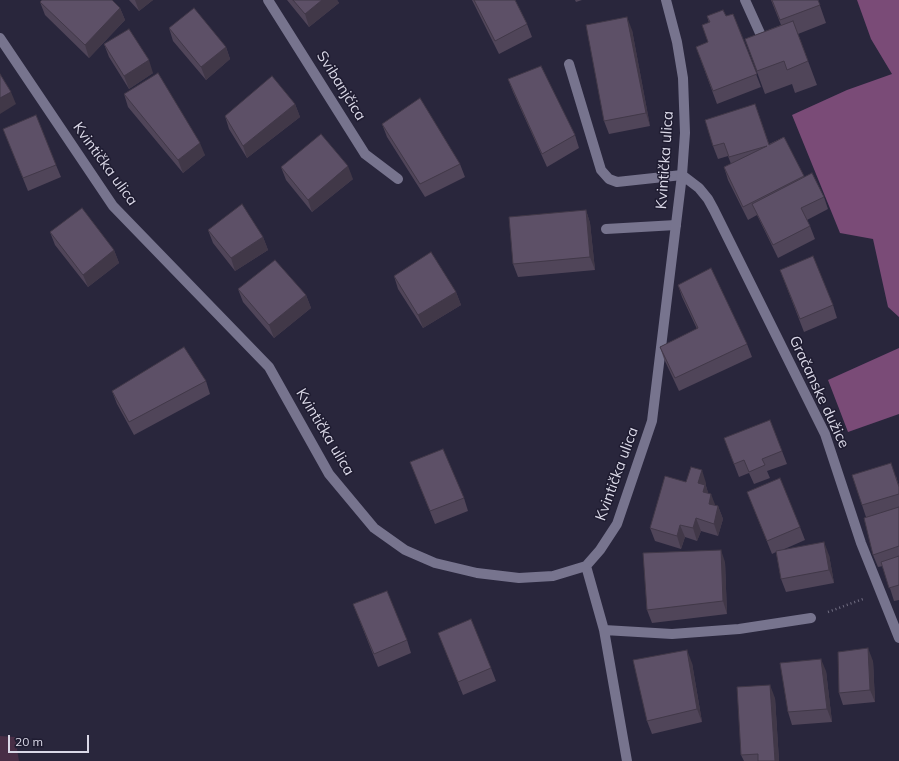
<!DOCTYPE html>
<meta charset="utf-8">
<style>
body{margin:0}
#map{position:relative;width:899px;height:761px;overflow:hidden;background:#29263c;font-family:Mulish,sans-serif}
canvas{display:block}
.scale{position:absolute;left:8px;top:735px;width:81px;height:18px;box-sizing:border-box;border:2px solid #dad8e7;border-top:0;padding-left:5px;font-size:12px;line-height:14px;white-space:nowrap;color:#dad8e7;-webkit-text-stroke:3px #1f1c31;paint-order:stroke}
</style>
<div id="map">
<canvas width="899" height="761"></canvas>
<div class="scale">20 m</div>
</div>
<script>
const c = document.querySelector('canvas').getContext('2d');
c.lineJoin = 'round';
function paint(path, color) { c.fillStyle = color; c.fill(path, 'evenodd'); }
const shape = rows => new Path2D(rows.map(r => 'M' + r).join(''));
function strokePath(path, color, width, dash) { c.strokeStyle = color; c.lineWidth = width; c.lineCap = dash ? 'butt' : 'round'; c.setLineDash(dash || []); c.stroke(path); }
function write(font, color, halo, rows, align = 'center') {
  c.font = font + ' Mulish,sans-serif'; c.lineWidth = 3; c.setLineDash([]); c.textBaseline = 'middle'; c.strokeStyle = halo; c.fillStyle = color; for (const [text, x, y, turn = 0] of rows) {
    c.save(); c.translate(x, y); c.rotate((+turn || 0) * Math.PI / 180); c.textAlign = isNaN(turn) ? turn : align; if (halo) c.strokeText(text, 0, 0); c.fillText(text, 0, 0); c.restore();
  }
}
const green = shape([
 [0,736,15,737,19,761,0,761]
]);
const forest = shape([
 [857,0,899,0,899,317,888,307,873,239,840,233,792,115,847,90,892,74,871,39],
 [899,348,899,414,848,432,828,380]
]);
const path = shape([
 [828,612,863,599]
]);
const lane = shape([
 [745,0,764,42],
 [569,64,601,170,609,179,617,182,682,175],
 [606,229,676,225]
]);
const street = shape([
 [268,0,365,154,398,179],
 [0,38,113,206,269,367,329,474,374,528,405,550,435,563,477,573,519,578,553,576,586,566,600,550,617,524,652,421,682,175,685,133,683,78,677,42,666,0],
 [682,175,699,188,708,199,714,210,825,434,861,543,899,638],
 [586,566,604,630,627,761],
 [604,630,672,634,739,629,811,618]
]);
const wall = shape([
 [129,0,153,0,139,11],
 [287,0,337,0,339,3,309,27],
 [472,0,515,0,527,24,532,37,499,54],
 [575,0,582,0,576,2],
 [771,0,818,0,826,23,798,34,817,85,795,93,792,84,765,94,745,39,781,25],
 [40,2,120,8,125,20,89,58,45,15],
 [733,14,761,87,717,104,696,47,708,42,709,23,707,16,726,16],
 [169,28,226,47,230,59,206,80,173,41],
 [632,30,650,126,609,134,604,121],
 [104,44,153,73,129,89,109,57],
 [508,79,575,135,579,148,547,167,513,92],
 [124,94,205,155,183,173,128,107],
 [295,104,300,117,247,158,229,129,225,116],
 [755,104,769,144,784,137,804,177,824,197,828,209,807,220,810,226,815,239,778,258,757,215,748,220,728,180,724,167,731,164,728,156,718,159,713,146],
 [382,124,460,164,465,177,425,197,387,137],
 [3,129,56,165,61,177,28,191],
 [281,167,353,179,312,212,286,180],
 [586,210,590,223,595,270,518,277,513,264],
 [208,230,263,237,268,250,235,271,213,243],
 [50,232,114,250,119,263,88,287,55,245],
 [780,270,833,305,837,318,804,332],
 [394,276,456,292,461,305,423,328,398,289],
 [678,285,747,344,752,357,679,391,664,359,660,347,697,329,682,297],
 [238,289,306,295,311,308,274,338,243,302],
 [206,381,210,394,134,435,117,404,112,391],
 [724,438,782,451,787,464,767,471,770,478,754,484,749,473,739,477],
 [410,462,464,498,468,511,435,524],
 [852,475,896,476,899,486,899,600,894,601,883,566,878,567,873,555,866,517],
 [686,482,706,483,706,486,708,493,715,505,718,506,723,519,718,536,701,531,697,541,685,537,681,549,655,541,650,528],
 [747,492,800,527,805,540,780,551,829,555,834,583,786,592,781,579,776,552,772,554],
 [725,562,727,614,652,623,647,610],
 [353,604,407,640,411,653,378,667],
 [438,633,491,668,496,681,463,695],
 [873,661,875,702,843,705,839,693],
 [692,663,702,722,652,734,647,721],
 [826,671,832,722,792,725,788,712],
 [775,698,779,761,744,761,741,755]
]);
const shadedWall = shape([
 [135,0,153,0,139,11],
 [322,0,337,0,339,3,309,27,305,14],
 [120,8,125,20,89,58,85,45],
 [627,17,632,30,650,126,646,113],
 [226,47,230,59,206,80,201,67],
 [149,60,153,73,129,89,124,76],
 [11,92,16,104,0,114,0,98],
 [295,104,300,117,247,158,243,146],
 [200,143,205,155,183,173,178,160],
 [348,166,353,179,312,212,308,200],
 [586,210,590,223,595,270,590,257],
 [263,237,268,250,235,271,231,258],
 [114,250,119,263,88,287,83,275],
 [456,292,461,305,423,328,418,315],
 [306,295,311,308,274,338,269,325],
 [702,470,706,483,706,486,710,498,703,496,698,483],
 [711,494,716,507,709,504],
 [718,506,723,519,718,536,714,524],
 [696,518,701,531,697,541,693,528],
 [680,525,685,537,681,549,677,536],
 [824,542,829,555,834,583,829,570],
 [721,550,725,562,727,614,723,601],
 [868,648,873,661,875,702,870,690],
 [687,650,692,663,702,722,697,709],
 [821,659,826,671,832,722,827,709],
 [770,685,775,698,779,761,775,761]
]);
const building = shape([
 [42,0,112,0,120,8,85,45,40,2,42,0],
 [293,0,322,0,305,14,293,0],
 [474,0,515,0,527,24,495,41,474,0],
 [772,0,818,0,820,5,780,20,772,0],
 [194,8,226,47,201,67,169,28,194,8],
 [723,10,726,16,733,14,757,74,713,91,696,47,708,42,702,25,710,22,707,16,723,10],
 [627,17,646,113,604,121,586,25,627,17],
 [793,21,808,61,787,70,784,61,757,71,745,39,793,21],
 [129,29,149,60,124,76,104,44,129,29],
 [541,66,575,135,542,154,508,79,541,66],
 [158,73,200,143,178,160,124,94,158,73],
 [0,74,11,92,0,98,0,74],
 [272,76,295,104,243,146,225,116,272,76],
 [420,98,460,164,420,184,382,124,420,98],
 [755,104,769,145,784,137,804,176,743,207,724,167,767,146,729,157,724,143,713,146,705,120,755,104],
 [36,115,56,165,23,178,3,129,36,115],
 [321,134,348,166,308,200,281,167,321,134],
 [812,173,824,197,801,208,810,226,773,245,752,204,812,173],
 [242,204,263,237,231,258,208,230,242,204],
 [82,208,114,250,83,275,50,232,82,208],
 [586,210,590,257,513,264,509,217,586,210],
 [431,252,456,292,418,315,394,276,431,252],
 [813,256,833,305,800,319,780,270,813,256],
 [275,260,306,295,269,325,238,289,275,260],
 [711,268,747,344,675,378,660,347,698,328,678,285,711,268],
 [184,347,206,381,129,422,112,391,184,347],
 [770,420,782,451,762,459,765,465,749,472,744,460,734,464,724,438,770,420],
 [443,449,464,498,430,511,410,462,443,449],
 [891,463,899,487,899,494,862,505,852,475,891,463],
 [691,467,702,470,698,483,705,485,703,492,711,494,709,504,718,506,714,524,696,518,693,528,680,525,677,536,650,528,665,476,686,482,691,467],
 [780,478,800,527,767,541,747,492,780,478],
 [899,507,899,546,873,555,864,518,899,507],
 [824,542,829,570,781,579,776,551,824,542],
 [721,550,723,601,647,610,643,553,721,550],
 [899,556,899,585,889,588,881,562,899,556],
 [387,591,407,640,374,654,353,604,387,591],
 [471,619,491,668,458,682,438,633,471,619],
 [868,648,870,690,839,693,838,652,868,648],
 [687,650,697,709,647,721,633,660,687,650],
 [821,659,827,709,788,712,780,663,821,659],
 [770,685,775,761,758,761,758,754,741,755,737,687,770,685]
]);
const streetNames = [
 ["Svibanjčica",341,86,58],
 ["Kvintička ulica",665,160,-86],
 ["Kvintička ulica",105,164,54],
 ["Gračanske dužice",819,392,65],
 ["Kvintička ulica",325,432,59],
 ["Kvintička ulica",617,474,-70]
];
paint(green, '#482e46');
paint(forest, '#7a4b77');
strokePath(path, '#716e82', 2.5, [1, 3]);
strokePath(lane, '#77748e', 10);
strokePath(street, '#77748e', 10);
paint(wall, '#504559');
paint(shadedWall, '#413848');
paint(building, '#5d5067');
strokePath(building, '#413848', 1);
write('15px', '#dad8e7', '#1f1c31', streetNames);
</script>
